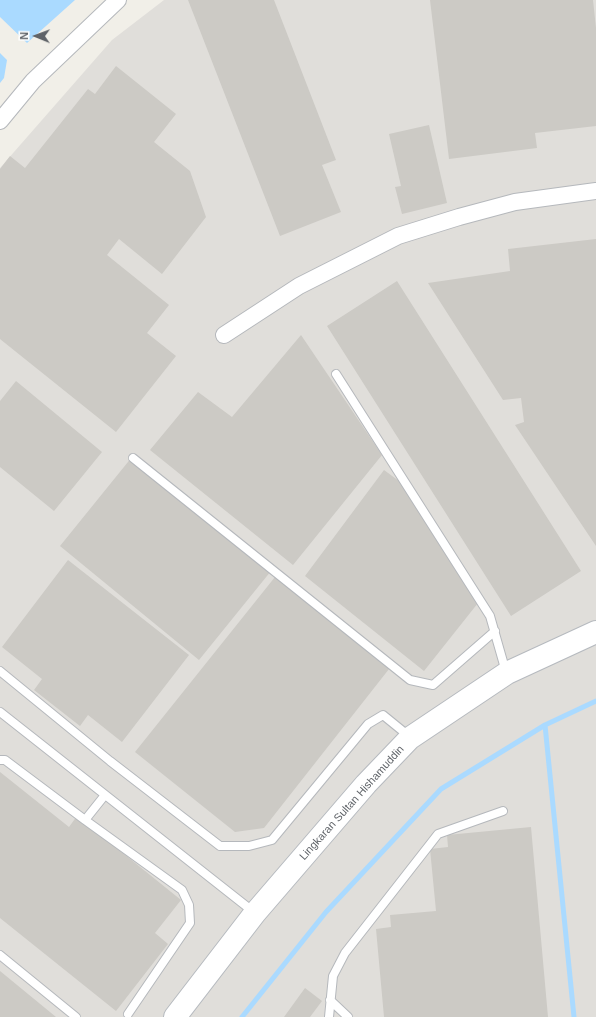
<!DOCTYPE html>
<style>
body{margin:0}
#map{position:relative;width:596px;height:1017px;overflow:hidden;background:#f1efe8;font-family:Arial,sans-serif}
canvas{display:block}
.north{position:absolute;left:16px;top:16px;width:40px;height:40px;-webkit-text-stroke:3px #fff;paint-order:stroke;rotate:271deg;font-size:11px;font-weight:700;line-height:16px;text-align:center;color:#5f6368}
.north::after{content:'';display:block;margin:auto;width:14px;height:18px;background:#5f6368;clip-path:polygon(50% 0,100% 100%,50% 72%,0 100%)}
</style>
<div id="map">
<canvas width="596" height="1017"></canvas>
<div class="north">N</div>
</div>
<script>
const c = document.querySelector('canvas').getContext('2d');
c.lineJoin = 'round';
function paint(path, color) { c.fillStyle = color; c.fill(path, 'evenodd'); }
const shape = rows => new Path2D(rows.map(r => 'M' + r).join(''));
function strokePath(path, color, width, dash) { c.strokeStyle = color; c.lineWidth = width; c.lineCap = dash ? 'butt' : 'round'; c.setLineDash(dash || []); c.stroke(path); }
function write(font, color, halo, rows, align = 'center') {
  c.font = font + ' Arial,sans-serif'; c.lineWidth = 3; c.setLineDash([]); c.textBaseline = 'middle'; c.strokeStyle = halo; c.fillStyle = color; for (const [text, x, y, turn = 0] of rows) {
    c.save(); c.translate(x, y); c.rotate((+turn || 0) * Math.PI / 180); c.textAlign = isNaN(turn) ? turn : align; if (halo) c.strokeText(text, 0, 0); c.fillText(text, 0, 0); c.restore();
  }
}
const industrial = shape([
 [164,0,596,0,596,1017,0,1017,0,168,112,40]
]);
const water = shape([
 [0,0,75,0,27,43,0,17],
 [0,53,7,60,4,78,0,83]
]);
const stream = shape([
 [545,725,574,1017],
 [242,1017,326,912,441,789,545,725,596,701]
]);
const building = shape([
 [188,0,274,0,336,160,322,165,341,212,280,236],
 [430,0,593,0,596,28,596,126,535,133,537,148,449,159],
 [116,66,176,114,154,142,190,171,206,217,162,274,119,239,107,255,169,305,147,333,176,356,116,432,0,339,0,169,10,156,25,168,88,89,95,94],
 [429,125,447,203,402,214,395,187,401,186,389,134],
 [596,239,596,546,515,425,524,422,521,398,503,400,428,283,510,271,508,249],
 [397,281,581,571,511,616,327,326],
 [301,335,382,455,293,565,150,450,198,392,232,417],
 [16,381,102,452,54,511,0,467,0,401],
 [132,457,271,571,199,660,60,546],
 [384,470,403,484,478,603,424,671,305,576],
 [68,560,189,655,122,742,88,715,80,726,34,690,42,679,2,647],
 [275,577,389,669,264,828,235,832,135,752],
 [0,772,69,827,77,816,181,900,155,933,168,944,116,1011,0,918],
 [531,827,548,1017,384,1017,376,929,391,927,390,915,436,911,430,849,448,847,447,835],
 [0,971,56,1017,0,1017],
 [305,988,322,1001,310,1017,284,1017]
]);
const lane = shape([
 [336,374,490,616,506,672],
 [133,458,410,680,433,685,495,631],
 [0,671,110,761,220,846,249,846,272,840,368,724,383,715,410,737],
 [0,712,255,913],
 [0,760,5,760,85,820],
 [105,795,85,820,182,890,189,905,190,923,128,1014],
 [0,955,76,1017],
 [330,1000,348,1017],
 [329,1017,333,976,345,953,438,834,503,811]
]);
const street = shape([
 [0,121,33,81,118,0],
 [224,335,299,286,398,236,459,217,515,202,596,191]
]);
const secondary = shape([
 [175,1017,255,913,366,784,410,738,507,673,596,632]
]);
const streetNames = [
 ["Lingkaran Sultan Hishamuddin",352,803,-48]
];
paint(industrial, '#e0deda');
paint(water, '#aadaff');
strokePath(stream, '#aadaff', 5);
paint(building, '#cccac5');
strokePath(lane, '#b5b8bc', 10);
strokePath(street, '#b5b8bc', 18);
strokePath(secondary, '#b6babf', 24);
strokePath(lane, '#fff', 8);
strokePath(street, '#fff', 16);
strokePath(secondary, '#fff', 22);
write('11px', '#5f6368', '#fff', streetNames);
</script>
